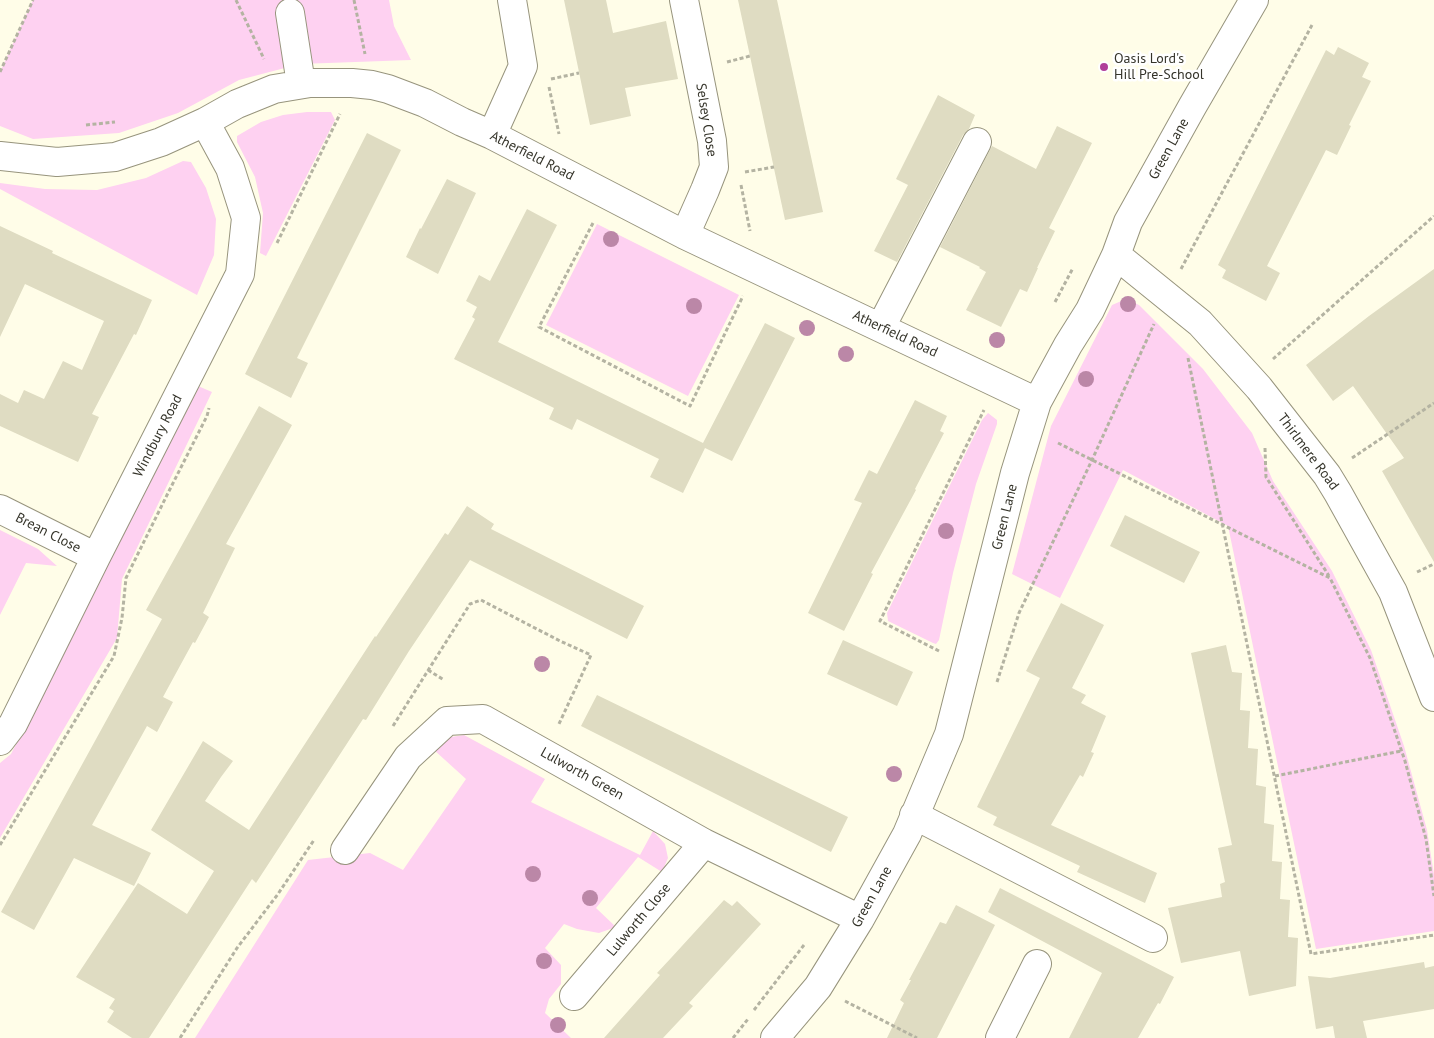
<!DOCTYPE html>
<style>
body{margin:0}
canvas{display:block;background:#fffde8}
</style>
<canvas width="1434" height="1038"></canvas>
<script>
const c = document.querySelector('canvas').getContext('2d');
c.lineJoin = 'round';
function paint(path, color) { c.fillStyle = color; c.fill(path, 'evenodd'); }
const shape = rows => new Path2D(rows.map(r => 'M' + r).join(''));
function strokePath(path, color, width, dash) { c.strokeStyle = color; c.lineWidth = width; c.lineCap = dash ? 'butt' : 'round'; c.setLineDash(dash || []); c.stroke(path); }
function write(font, color, halo, rows, align = 'center') {
  c.font = font + ' "PT Sans",sans-serif'; c.lineWidth = 5; c.setLineDash([]); c.textBaseline = 'middle'; c.strokeStyle = halo; c.fillStyle = color; for (const [text, x, y, turn = 0] of rows) {
    c.save(); c.translate(x, y); c.rotate((+turn || 0) * Math.PI / 180); c.textAlign = isNaN(turn) ? turn : align; if (halo) c.strokeText(text, 0, 0); c.fillText(text, 0, 0); c.restore();
  }
}
const green = shape([
 [33,0,389,0,394,26,411,60,300,64,239,80,178,113,119,133,33,139,0,126,0,72],
 [307,112,331,112,335,120,266,256,260,253,263,213,255,177,237,142,237,136,261,122,283,115],
 [183,161,191,162,206,188,216,219,214,255,197,295,0,189,0,183,45,189,97,190,146,178],
 [597,224,739,295,688,396,546,325],
 [1126,299,1139,305,1203,369,1252,433,1273,481,1332,571,1371,650,1404,746,1427,830,1434,875,1434,931,1316,949,1228,526,1123,470,1060,598,1012,574,1051,426,1112,305],
 [198,386,212,392,122,579,117,638,0,838,0,763,11,754],
 [988,413,997,420,997,424,976,484,953,573,939,640,936,644,933,643,888,621,887,613,982,420],
 [0,530,38,549,57,566,26,563,0,615],
 [464,735,545,779,531,802,640,855,653,831,665,844,668,858,662,872,638,857,596,908,616,927,599,933,577,929,564,924,545,948,561,965,561,984,549,999,545,1013,571,1038,195,1038,308,860,370,853,403,870,466,779,434,750,445,738]
]);
const building = shape([
 [564,0,606,0,613,33,666,21,678,79,625,88,631,116,590,125],
 [738,0,777,0,823,212,785,220],
 [1338,47,1369,63,1362,77,1371,81,1349,125,1351,126,1337,155,1326,150,1267,266,1280,273,1266,301,1222,278,1226,270,1218,265,1326,50,1334,55],
 [938,95,975,115,969,129,963,135,897,262,874,251,908,185,896,179],
 [1057,126,1092,143,1049,228,1055,231,1037,268,1038,268,1027,292,1020,289,1001,327,966,310,986,272,979,268,980,267,940,247,992,146,1036,169],
 [367,133,401,150,297,358,308,363,291,398,245,374],
 [447,179,476,193,438,274,406,257,420,228,421,229],
 [527,209,557,225,498,342,703,443,765,323,795,338,732,461,705,448,683,493,650,477,659,459,577,419,572,430,549,419,554,408,454,359,475,319,472,317,477,307,466,301,479,275,490,281],
 [0,226,53,251,52,253,152,300,136,335,134,334,92,414,99,417,78,462,0,426,0,394,18,403,24,390,44,399,63,361,82,370,104,321,25,284,0,337],
 [1434,269,1434,562,1382,471,1404,458,1353,386,1333,401,1306,365,1369,316],
 [915,400,947,416,940,431,944,433,915,489,916,490,871,573,873,574,844,631,808,613,862,503,854,500,869,470,877,474],
 [259,406,292,425,226,544,235,548,203,613,209,617,195,643,193,642,163,697,173,702,157,732,147,726,92,825,151,853,134,886,74,858,34,930,1,912,162,619,146,610],
 [467,506,494,524,491,529,644,606,627,639,470,560,409,651,366,720,363,719,256,883,252,879,149,1038,132,1038,107,1022,114,1011,109,1008,115,999,76,977,138,883,187,914,214,871,151,830,203,741,233,761,221,777,205,801,249,830,375,636,376,637,445,533,448,535],
 [1125,515,1200,552,1184,583,1110,546],
 [1061,603,1104,625,1072,688,1086,695,1081,703,1106,716,1091,752,1094,753,1083,777,1080,775,1051,825,1157,873,1145,903,1077,872,1080,866,993,825,997,817,977,807,1040,678,1026,671],
 [843,640,913,672,897,706,827,674],
 [1226,645,1232,672,1242,673,1240,710,1250,711,1248,748,1258,749,1256,785,1266,787,1264,823,1274,825,1272,861,1282,862,1280,899,1290,900,1288,937,1298,938,1296,986,1249,996,1240,951,1181,963,1168,908,1222,897,1220,884,1225,882,1218,848,1232,845,1191,653],
 [597,695,848,817,831,852,581,726],
 [1000,888,1174,977,1160,1004,1158,1003,1138,1038,1069,1038,1102,973,988,912],
 [724,900,732,906,737,901,761,924,689,1003,693,1006,663,1038,604,1038,660,975,657,973,671,958],
 [956,905,995,925,937,1038,887,1038,904,1003,900,1000,911,980,909,980,940,922,946,924],
 [1424,962,1425,968,1434,966,1434,1009,1363,1021,1367,1038,1335,1038,1333,1026,1316,1029,1308,976,1330,978]
]);
const path = shape([
 [236,0,264,59],
 [354,0,365,54],
 [727,62,750,56],
 [0,72,33,0],
 [551,79,579,73],
 [549,87,559,134],
 [86,125,115,122],
 [745,172,774,167],
 [741,185,750,231],
 [593,223,539,327,690,406,743,296],
 [277,243,340,114],
 [1181,269,1312,25],
 [1055,302,1073,268],
 [1188,358,1311,954,1434,935],
 [1273,359,1434,216],
 [1058,443,1330,578,1370,658,1405,761,1426,839,1434,896],
 [1265,448,1266,477,1329,576],
 [1352,458,1434,403],
 [1417,572,1434,564],
 [939,651,880,621,984,410],
 [428,670,444,680],
 [997,682,1019,613,1092,460,1154,324],
 [393,726,470,604,481,600,560,641,591,655,558,726],
 [1275,776,1401,751],
 [0,845,114,656,122,618,126,578,168,493,207,416,209,408],
 [845,1001,917,1038],
 [754,1010,804,945],
 [180,1038,237,948,278,894,314,840],
 [733,1038,748,1019]
]);
const minor = shape([
 [684,0,712,141,714,167,705,190,685,235],
 [290,13,301,84],
 [492,135,523,66,512,0],
 [0,156,57,162,115,157,161,142,205,122,237,104,274,89,310,83,352,83,372,85,388,89,425,103,462,122,492,135,685,235,1037,402],
 [1116,255,1200,323,1259,388,1327,475,1338,493,1393,592,1434,697],
 [881,327,977,142],
 [0,509,96,557],
 [0,741,13,724,96,557,240,274,246,218,230,168,205,122],
 [914,815,1153,938],
 [345,850,408,757,447,721,483,719,704,843,860,919],
 [574,996,704,843],
 [775,1038,818,987,860,919,907,834,949,734,1015,473,1037,402,1068,345,1090,310,1116,255,1128,222,1192,107,1254,0],
 [1000,1038,1037,964]
]);
const trees = [
 [611,239],
 [1128,304],
 [694,306],
 [807,328],
 [997,340],
 [846,354],
 [1086,379],
 [946,531],
 [542,664],
 [894,774],
 [533,874],
 [590,898],
 [544,961],
 [558,1025]
];
const markers = [
 [1104,67,5,"#b03e9a"]
];
const poiNames = [
 ["Oasis Lord's",1114,59],
 ["Hill Pre-School",1114,75]
];
const streetNames = [
 ["Selsey Close",706,120,81],
 ["Green Lane",1169,149,-61],
 ["Atherfield Road",532,156,27],
 ["Atherfield Road",895,334,25],
 ["Windbury Road",158,436,-63],
 ["Thirlmere Road",1308,452,53],
 ["Green Lane",1005,517,-76],
 ["Brean Close",48,533,27],
 ["Lulworth Green",582,774,29],
 ["Green Lane",872,897,-61],
 ["Lulworth Close",639,920,-50]
];
paint(green, '#fed1f1');
paint(building, '#dfdcc2');
strokePath(minor, '#97947d', 30);
strokePath(path, '#b4b3a2', 3, [4, 2.5]);
strokePath(minor, '#fff', 28);
c.fillStyle = '#bb87a7';
for (const [x, y] of trees) { c.beginPath(); c.arc(x, y, 8, 0, 2 * Math.PI); c.fill(); }
for (const [x, y, r, color] of markers) { const dot = new Path2D(); dot.arc(x, y, r, 0, 2 * Math.PI); c.fillStyle = color; c.fill(dot); strokePath(dot, '#fff', 2); }
write('14px', '#35342a', '#fff', poiNames, 'left');
write('14px', '#35342a', '#fff', streetNames);
</script>
